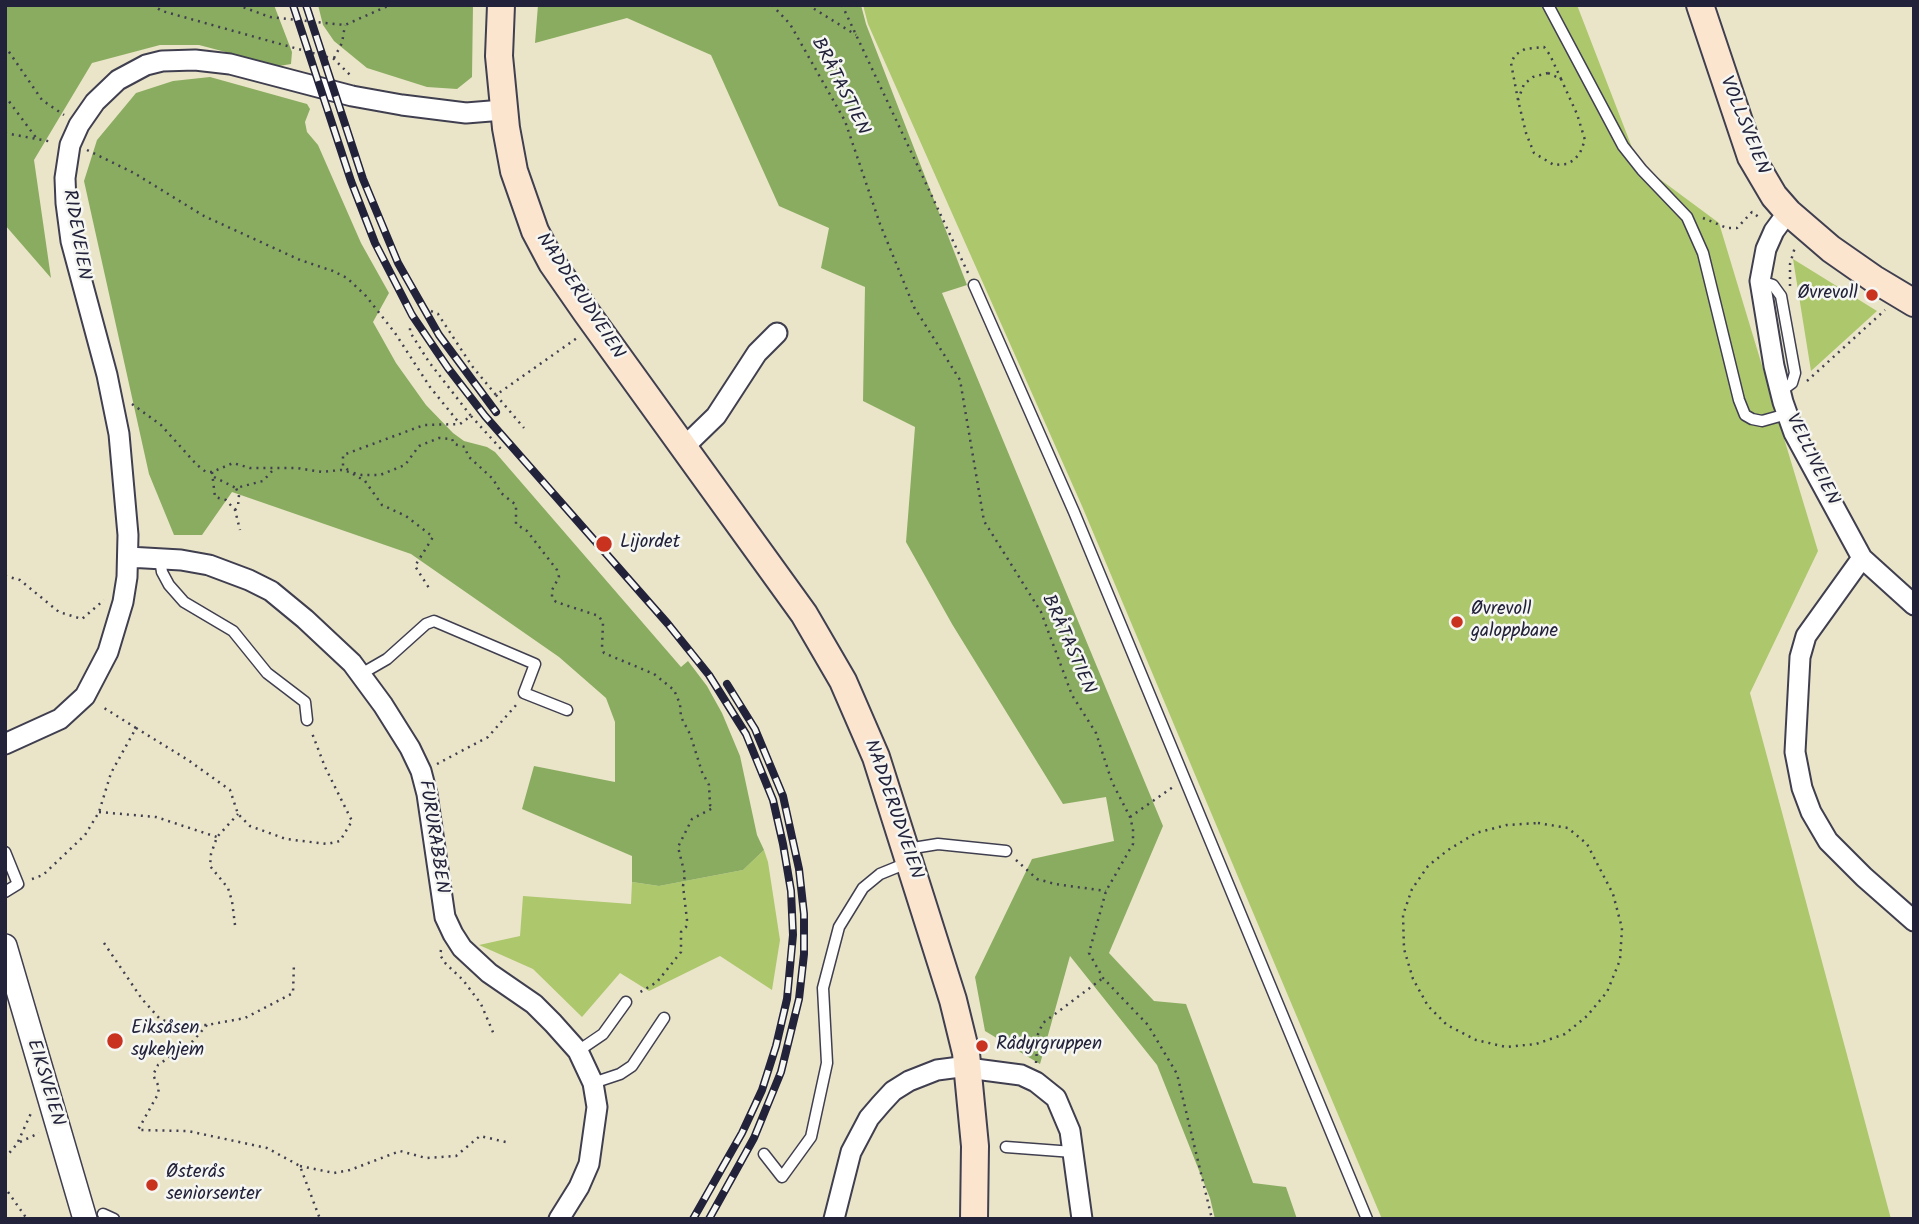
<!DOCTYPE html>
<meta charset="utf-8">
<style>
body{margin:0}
#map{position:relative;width:1919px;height:1224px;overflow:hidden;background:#eae5c9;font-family:Kalam,sans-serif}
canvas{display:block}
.frame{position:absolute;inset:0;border:7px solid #22223b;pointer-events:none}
</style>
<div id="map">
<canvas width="1919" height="1224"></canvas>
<div class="frame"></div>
</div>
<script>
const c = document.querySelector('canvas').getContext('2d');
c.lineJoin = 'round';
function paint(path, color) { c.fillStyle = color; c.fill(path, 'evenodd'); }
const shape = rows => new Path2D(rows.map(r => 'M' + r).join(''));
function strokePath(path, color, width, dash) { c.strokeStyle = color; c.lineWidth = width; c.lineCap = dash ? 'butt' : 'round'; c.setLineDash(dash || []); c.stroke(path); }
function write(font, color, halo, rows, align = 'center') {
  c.font = font + ' Kalam,sans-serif'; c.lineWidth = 5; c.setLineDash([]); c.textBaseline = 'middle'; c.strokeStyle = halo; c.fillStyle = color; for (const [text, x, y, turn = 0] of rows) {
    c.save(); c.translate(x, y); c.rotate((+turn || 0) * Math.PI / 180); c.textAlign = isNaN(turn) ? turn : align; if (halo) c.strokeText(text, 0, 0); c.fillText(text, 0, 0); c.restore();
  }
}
const green = shape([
 [863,5,1577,5,1638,163,1719,223,1818,551,1750,693,1891,1219,1382,1219,1082,506,868,24],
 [1793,259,1877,311,1811,371],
 [764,850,768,862,780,940,772,990,720,956,649,991,620,973,582,1017,533,969,479,945,520,936,523,896,631,904,632,882,659,886,743,870]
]);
const forest = shape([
 [5,5,274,5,292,52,291,64,279,66,199,45,160,45,92,63,34,160,51,278,5,225],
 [318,5,473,5,472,77,457,89,427,87,367,68,334,41,323,25],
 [538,5,861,5,866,24,967,285,942,293,1163,826,1109,953,1154,1001,1186,1004,1253,1183,1286,1187,1297,1219,1215,1219,1210,1198,1157,1065,1070,956,1040,1064,985,1031,975,977,1032,859,1114,841,1106,797,1063,804,952,624,906,542,915,427,863,401,865,287,821,268,829,228,779,206,711,55,627,18,535,43],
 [210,77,307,104,310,109,305,122,307,132,318,145,361,243,389,293,373,322,396,363,426,405,453,433,464,441,487,447,495,452,681,667,688,661,707,686,722,713,740,756,757,835,764,850,743,870,659,886,632,882,632,856,522,809,534,766,615,782,615,722,606,698,559,657,411,554,232,492,202,535,174,535,149,474,84,181,97,140,136,93,173,81]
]);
const path = shape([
 [152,5,162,11,334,59,351,76],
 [237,5,270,17,345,25,390,5],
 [772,5,790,24,845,121,880,224,914,307,960,380,984,521,1041,612,1072,695,1096,733,1112,782,1130,817,1133,829,1133,844,1106,891,1089,953,1103,978,1148,1025,1177,1074,1212,1219],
 [808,5,856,35],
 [842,5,969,275],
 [5,46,42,100,64,115],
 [334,58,342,43,345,25],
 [1548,73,1561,79,1577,114,1585,140,1580,153,1574,160,1567,164,1554,165,1534,153,1526,133,1518,100,1524,84,1533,77,1548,73],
 [5,96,37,139],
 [1518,100,1511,63,1515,55,1525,49,1544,47,1550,55,1561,79],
 [5,133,53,142],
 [87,150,134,173,204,216,300,260,333,271,347,278,366,296,395,333,430,387,460,424],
 [1703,218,1727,228,1737,228,1752,212,1761,219],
 [1790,286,1790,264,1795,247],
 [431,311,438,314,472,366,496,395,577,338],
 [1807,381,1885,310],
 [496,395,524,428],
 [132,404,161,425,197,465,206,472,212,472,233,463,250,468,297,468,322,472,341,470,362,475,380,475,405,465,419,446,439,438,452,439,454,444,465,447,468,456,493,479,501,493,516,505,516,524,527,531,557,570,559,577,552,590,552,597,556,602,599,616,603,623,602,648,604,653,654,674,674,690,680,704,681,717,690,734,702,772,709,785,710,805,713,808,692,819,678,847,685,875,683,886,687,920,686,927,681,932,681,952,657,982,637,994],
 [471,416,501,449],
 [348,470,343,466,343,455,424,425,460,424,471,416,429,362,410,332,410,324],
 [212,472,215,497,226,500,235,510,240,530],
 [353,474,365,481,382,505,406,516,433,537,415,566,429,588],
 [214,477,236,488],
 [235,510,238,506,239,495,236,488,263,481,273,470],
 [5,576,20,580,59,612,82,619,104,600],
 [136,728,188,760,230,790,238,814,250,826,286,839,327,844,340,841,352,821,325,767,312,733],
 [437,764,488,737,517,704],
 [99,812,156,817,217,837],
 [1130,817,1173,787],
 [1538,823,1568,828,1587,844,1613,894,1622,928,1620,960,1607,992,1587,1016,1565,1034,1536,1044,1506,1047,1476,1040,1447,1025,1428,1006,1413,979,1404,949,1403,915,1412,889,1428,866,1448,850,1476,833,1507,825,1538,823],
 [1016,860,1037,879,1055,884,1106,891],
 [32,879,43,875,85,835,99,812,111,773,136,728,101,706],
 [235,925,232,901,228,888,210,866,211,854,217,837,238,814],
 [104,943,142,999,159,1018,174,1025,207,1025,245,1018,293,993,294,963],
 [441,950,440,955,446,964,463,980,481,1004,495,1037],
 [207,1025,193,1041,158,1065,153,1075,159,1087,158,1094,138,1130,188,1131,267,1148,300,1166,320,1219],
 [1036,1063,1038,1034,1043,1023,1103,978],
 [20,1142,39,1133],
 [5,1158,17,1144,32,1111],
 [300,1166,334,1173,350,1170,400,1151,426,1158,456,1156,480,1136,510,1143],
 [8,1192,27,1219]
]);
const service = shape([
 [1548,5,1623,146,1642,170,1687,217,1703,253,1739,400,1745,415,1752,419,1762,421,1787,414],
 [1760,281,1773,285,1781,296,1795,373,1792,383,1781,391],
 [974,285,1074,512,1367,1219],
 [160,559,162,572,169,585,184,602,233,631,267,673,305,702,307,720],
 [361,674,387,659,426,624,434,621,535,664,524,693,567,710],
 [907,849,938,844,1006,851],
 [5,852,18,884,5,892],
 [578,1051,603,1034,626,1002],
 [593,1083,620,1074,632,1066,664,1018],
 [1006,1147,1073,1152],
 [764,1154,782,1177,811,1137,827,1063,823,988,839,927,863,888,880,874,907,863],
 [103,1214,114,1219]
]);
const minor = shape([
 [1788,212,1774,231,1766,249,1760,281,1774,366,1783,402,1794,433,1862,558,1914,605],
 [684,447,716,416,757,353,777,333],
 [128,557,181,560,209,565,249,580,271,591,305,619,352,663,383,705,410,748,421,771,427,794,445,917,453,934,462,948,489,973,534,1004,553,1023,578,1051,593,1083,597,1107,589,1164,579,1187,559,1219],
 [1862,558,1806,636,1800,657,1795,752,1802,788,1811,812,1828,841,1864,877,1914,921],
 [5,744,60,719,85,696,108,652,123,602,127,577,128,535,119,434,107,375,71,241,66,203,65,178,70,145,79,125,95,102,118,80,146,65,162,61,195,60,230,64,352,96,402,105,466,113,503,110],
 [834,1219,851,1152,869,1118,881,1104,893,1091,909,1081,937,1070,960,1067,1021,1075,1036,1082,1056,1098,1070,1131,1082,1219]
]);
const tertiary = shape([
 [5,946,85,1219]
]);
const secondary = shape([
 [501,5,499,56,506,128,514,171,535,231,552,263,586,312,804,614,843,681,876,757,953,1000,966,1053,975,1146,974,1219],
 [1700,5,1751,157,1774,196,1788,212,1831,249,1874,279,1914,303]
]);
const rail = shape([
 [293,5,351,181,375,243,412,315,448,368,485,416,668,624,709,675,746,734,773,800,783,844,791,891,793,935,787,999,776,1046,762,1090,742,1133,693,1219],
 [306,5,363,179,398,263,439,335,496,412],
 [709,1219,754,1138,781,1072,799,999,804,954,804,914,799,869,783,796,755,729,727,684]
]);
const markers = [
 [1872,295,7,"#c8321e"],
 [604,544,9,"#c8321e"],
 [1457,622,7,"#c8321e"],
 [115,1041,9,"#c8321e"],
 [982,1046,7,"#c8321e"],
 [152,1185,7,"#c8321e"]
];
const streetNames = [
 ["BRÅTASTIEN",839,87,63],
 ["VOLLSVEIEN",1743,126,68],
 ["RIDEVEIEN",75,235,80],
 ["NADDERUDVEIEN",579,297,57],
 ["VELLIVEIEN",1811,460,64],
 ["BRÅTASTIEN",1067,645,66],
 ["NADDERUDVEIEN",892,810,71],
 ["FURURABBEN",432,837,81],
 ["EIKSVEIEN",44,1083,73]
];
const poiNames = [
 ["Øvrevoll",1858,295,"right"],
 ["Lijordet",620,544],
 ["Øvrevoll",1471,611],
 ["galoppbane",1471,633],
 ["Eiksåsen",131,1030],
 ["sykehjem",131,1052],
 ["Rådyrgruppen",996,1046],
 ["Østerås",166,1174],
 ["seniorsenter",166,1196]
];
paint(green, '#adc76d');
paint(forest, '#8aac60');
strokePath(service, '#403f50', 13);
strokePath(minor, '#403f50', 23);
strokePath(tertiary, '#403f50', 26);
strokePath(secondary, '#403f50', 30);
strokePath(path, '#403f50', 2.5, [2, 5]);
strokePath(service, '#fff', 10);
strokePath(minor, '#fff', 19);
strokePath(tertiary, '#fff', 23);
strokePath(secondary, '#fbe5cf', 26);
strokePath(rail, '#22223b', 8);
strokePath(rail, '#f6f6f2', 5, [16]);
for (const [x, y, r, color] of markers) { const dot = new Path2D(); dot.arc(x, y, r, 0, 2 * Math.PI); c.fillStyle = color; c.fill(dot); strokePath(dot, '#f6f6f2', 2.5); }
write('19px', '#22223b', '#f6f6f2', streetNames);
write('19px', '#22223b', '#f6f6f2', poiNames, 'left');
</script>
